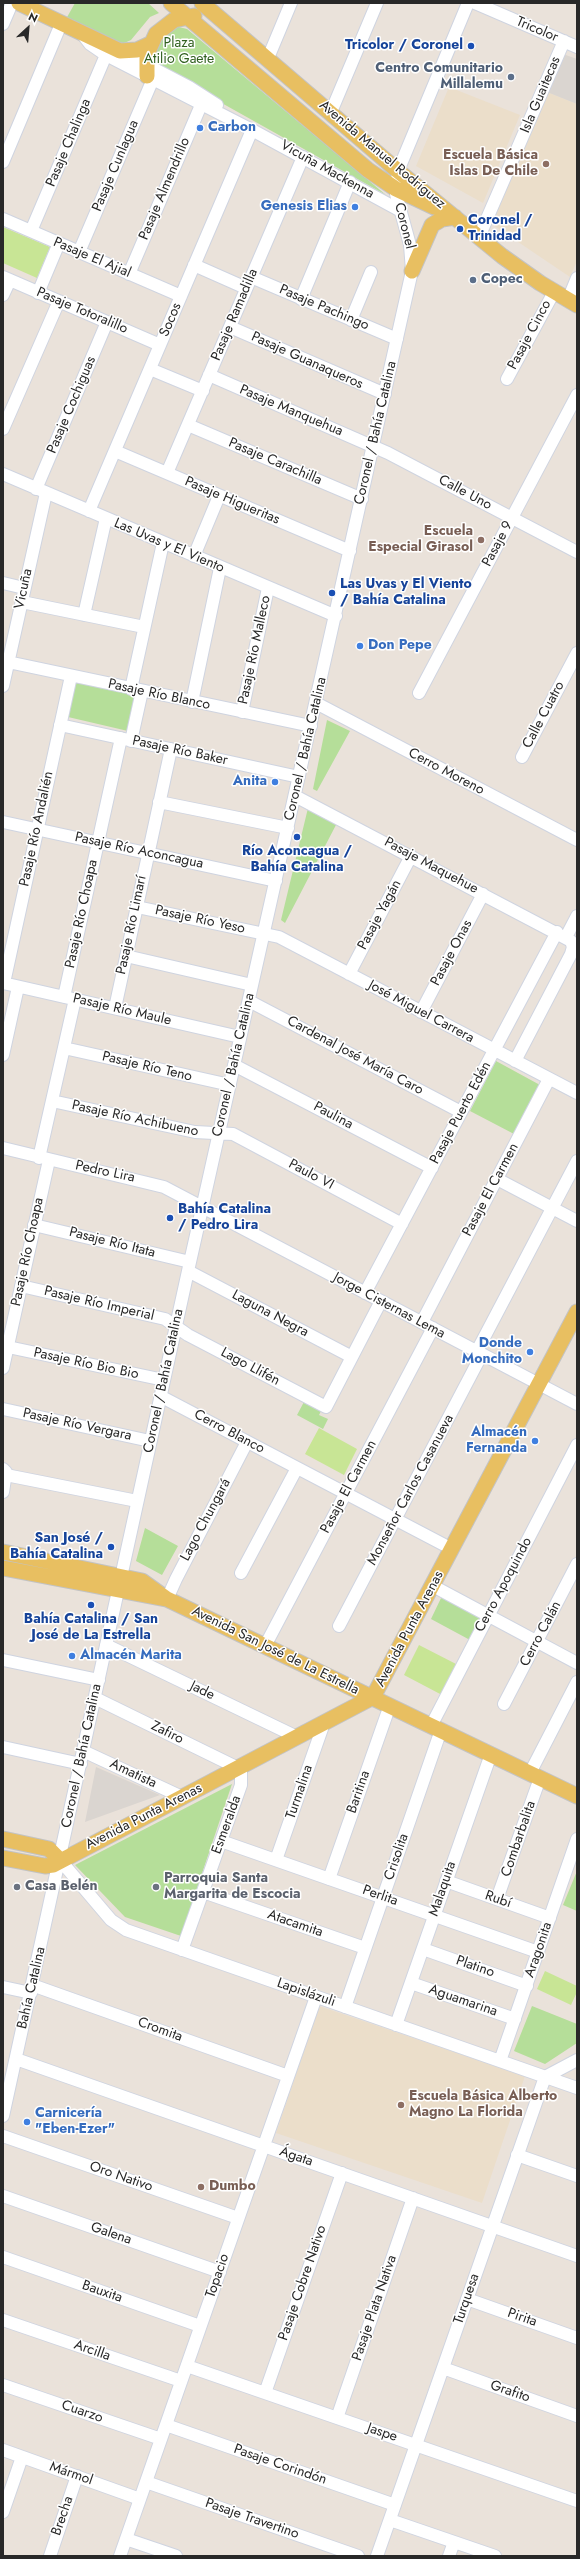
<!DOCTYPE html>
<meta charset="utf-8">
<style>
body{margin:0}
#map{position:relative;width:580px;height:2559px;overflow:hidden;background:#eae2da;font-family:Jost,sans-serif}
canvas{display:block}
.frame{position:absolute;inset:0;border:4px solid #282828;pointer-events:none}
.north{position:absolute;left:8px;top:8px;width:40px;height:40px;-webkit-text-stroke:3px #fff;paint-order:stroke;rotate:26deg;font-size:11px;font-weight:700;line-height:16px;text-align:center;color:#282828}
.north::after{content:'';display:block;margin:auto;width:14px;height:18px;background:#282828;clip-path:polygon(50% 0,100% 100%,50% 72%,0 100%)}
</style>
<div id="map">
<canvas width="580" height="2559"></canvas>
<div class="frame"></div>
<div class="north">N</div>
</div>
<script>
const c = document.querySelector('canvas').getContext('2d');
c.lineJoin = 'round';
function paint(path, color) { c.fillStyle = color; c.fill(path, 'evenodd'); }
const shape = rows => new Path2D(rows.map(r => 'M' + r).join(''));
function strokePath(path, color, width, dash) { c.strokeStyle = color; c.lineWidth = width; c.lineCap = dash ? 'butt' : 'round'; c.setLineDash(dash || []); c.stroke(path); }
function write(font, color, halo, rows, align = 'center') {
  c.font = font + ' Jost,sans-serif'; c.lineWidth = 3; c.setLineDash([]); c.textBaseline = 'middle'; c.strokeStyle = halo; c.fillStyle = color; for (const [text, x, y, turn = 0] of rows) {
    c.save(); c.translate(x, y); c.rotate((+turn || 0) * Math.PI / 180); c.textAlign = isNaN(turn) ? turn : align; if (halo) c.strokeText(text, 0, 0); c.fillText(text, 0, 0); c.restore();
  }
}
const education = shape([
 [449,87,520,115,483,203,416,166],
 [547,92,577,104,577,261,570,277,490,223],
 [319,2006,525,2076,482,2203,276,2133]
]);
const green = shape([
 [75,3,148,3,159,13,150,17,131,40,122,44,66,19],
 [175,26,187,29,386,195,152,64,153,52,160,38],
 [75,681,136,693,128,731,68,717],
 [327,720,350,731,317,791,313,789],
 [308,808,337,823,285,923,281,920],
 [496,1061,540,1085,514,1134,470,1111],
 [305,1400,322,1409,319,1415,328,1419,323,1429,297,1415],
 [145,1528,178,1546,162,1575,136,1561],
 [442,1596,482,1617,470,1640,431,1619],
 [232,1784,181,1936,125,1917,75,1865],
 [577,1871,577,1911,563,1905],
 [532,2006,577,2024,577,2043,545,2064,514,2051]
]);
const pitch = shape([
 [3,227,50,247,37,278,3,263],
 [319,1428,357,1449,344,1475,305,1454],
 [419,1645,458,1665,442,1695,404,1675],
 [545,1971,577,1986,577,1992,571,2005,537,1989]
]);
const plaza = shape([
 [563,54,577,59,577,104,547,92],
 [96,1767,160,1795,85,1822]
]);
const minor = shape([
 [475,3,577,47],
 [3,24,12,3],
 [83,35,90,44,106,55,252,130,401,211],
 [120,51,189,87,217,105],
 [268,58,291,3],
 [331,112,377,3],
 [3,162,61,24],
 [3,219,181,296],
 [31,231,106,55],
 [479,237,564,41],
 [79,252,153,79],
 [194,265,246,288],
 [129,274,201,105],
 [3,277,160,345],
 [251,277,397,339],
 [38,293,59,243],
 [3,295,10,280],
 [301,299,350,182],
 [568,300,577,278],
 [351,320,371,272],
 [230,327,385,394],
 [150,369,203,391],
 [209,375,388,453,577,552],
 [507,379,554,292],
 [188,425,362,499],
 [3,429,59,301],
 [115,451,350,551],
 [167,473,303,157],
 [3,474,336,616],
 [36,489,107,322],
 [89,511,252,130],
 [194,556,219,496],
 [3,583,24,588],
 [22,602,144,627],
 [84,615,106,518],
 [8,662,311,726],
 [3,686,46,493],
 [131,689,163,543],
 [419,693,577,395],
 [192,702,220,568],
 [316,703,577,840],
 [242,712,268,588],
 [60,725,299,777],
 [131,741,142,691],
 [522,757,577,653],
 [295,796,571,941,573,947,571,954,515,1061],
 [159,802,288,828],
 [3,822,276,881],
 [137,907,279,937,577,1093],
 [566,937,577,916],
 [126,956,252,985],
 [349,974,411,856],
 [3,983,240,1037],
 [4,983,71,676],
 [64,997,121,738],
 [249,1001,461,1112],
 [115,1008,171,749],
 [421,1012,483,894],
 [64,1048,230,1085],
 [3,1055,18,987],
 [234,1065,432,1168],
 [52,1101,195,1132,233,1134,402,1224],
 [3,1148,164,1187,577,1404],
 [39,1158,75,999],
 [497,1179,577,1221],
 [34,1225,190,1262],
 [188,1271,352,1357],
 [21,1286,165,1319,188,1335,326,1407,381,1301],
 [365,1293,557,932],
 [422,1322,549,1079],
 [8,1347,164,1380],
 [477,1351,577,1161],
 [3,1368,49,1160],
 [160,1396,452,1549],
 [3,1409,150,1441],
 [3,1469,6,1472,3,1492],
 [6,1475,137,1501],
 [241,1573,297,1468],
 [433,1586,577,1663],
 [167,1599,176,1579,247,1442],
 [339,1626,482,1354],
 [106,1645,297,1737],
 [265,1646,433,1328],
 [3,1660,99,1680],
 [95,1698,238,1768,241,1772,241,1785,182,1950],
 [504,1704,577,1564],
 [431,1726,577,1445],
 [3,1747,81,1764],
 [83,1751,182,1797],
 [530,1773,577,1682],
 [221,1841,538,1952],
 [60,1860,111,1920,126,1930,577,2088],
 [276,1860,324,1723],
 [329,1879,390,1705],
 [446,1881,550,1918],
 [203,1892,365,1948],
 [497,1899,540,1778],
 [423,1949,527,1986],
 [411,1983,515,2019],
 [32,1985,288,2076],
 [3,1987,31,1993],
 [345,2007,441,1730],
 [396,2025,491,1754],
 [16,2059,577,2256],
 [500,2061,577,1839],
 [3,2116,188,1271,412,271,410,245,396,194,398,171,468,3],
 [3,2136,238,2218],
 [517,2155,577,2176],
 [3,2196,220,2272],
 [3,2257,200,2326],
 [467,2299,577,2338],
 [3,2320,181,2381],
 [187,2366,577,2501],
 [443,2368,577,2416],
 [3,2385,161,2439],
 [265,2393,342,2173],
 [337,2418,413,2198],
 [166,2425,395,2505],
 [3,2450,140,2499],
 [146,2482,358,2556],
 [3,2512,22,2457],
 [390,2520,495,2556],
 [126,2539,176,2556],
 [50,2556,77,2476],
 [120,2556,316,1997],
 [377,2556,545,2077,577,2060],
 [449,2556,454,2542]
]);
const major = shape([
 [19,3,120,51,137,50,150,44],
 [171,3,368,170,396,189,434,207],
 [202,3,398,171,502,256,540,283,577,305],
 [147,76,147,54,156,34,174,20,194,16],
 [412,271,432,225,442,219,455,217],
 [3,1552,142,1581,167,1599,577,1796],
 [3,1568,166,1599],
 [3,1839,49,1849,60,1860],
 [3,1858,45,1866,53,1865,373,1697,577,1312]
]);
const markers = [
 [471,46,4,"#1a4fb4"],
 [511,77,4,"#5c6f8a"],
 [200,128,4,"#3f7fe0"],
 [546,164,4,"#8d6e63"],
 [355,207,4,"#3f7fe0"],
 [460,229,4,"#1a4fb4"],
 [473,280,4,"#5c6f8a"],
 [481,540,4,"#8d6e63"],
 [332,593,4,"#1a4fb4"],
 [360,646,4,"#3f7fe0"],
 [275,782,4,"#3f7fe0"],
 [297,837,4,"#1a4fb4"],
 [170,1218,4,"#1a4fb4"],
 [530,1352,4,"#3f7fe0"],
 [535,1441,4,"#3f7fe0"],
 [111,1547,4,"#1a4fb4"],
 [91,1605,4,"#1a4fb4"],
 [72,1656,4,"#3f7fe0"],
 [17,1887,4,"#6b7280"],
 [156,1887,4,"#6b7280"],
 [401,2105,4,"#8d6e63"],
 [27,2122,4,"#3f7fe0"],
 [201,2187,4,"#8d6e63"]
];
const streetNames = [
 ["Tricolor",537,30,23],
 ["Isla Guaitecas",541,95,-67],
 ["Pasaje Chalinga",69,143,-67],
 ["Avenida Manuel Rodríguez",382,155,40],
 ["Pasaje Cunlagua",116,166,-67],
 ["Vicuña Mackenna",327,170,29],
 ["Pasaje Almendrillo",165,189,-67],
 ["Coronel",404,226,76],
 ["Pasaje El Ajial",92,258,23],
 ["Pasaje Pachingo",324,308,23],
 ["Pasaje Totoralillo",82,311,23],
 ["Pasaje Ramadilla",235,315,-67],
 ["Socos",171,320,-67],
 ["Pasaje Cinco",530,335,-62],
 ["Pasaje Guanaqueros",307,361,24],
 ["Pasaje Cochiguas",72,405,-67],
 ["Pasaje Manquehua",291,411,23],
 ["Coronel / Bahía Catalina",376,433,-77],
 ["Pasaje Carachilla",275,462,23],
 ["Calle Uno",465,493,28],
 ["Pasaje Higueritas",232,501,23],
 ["Pasaje 9",498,544,-62],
 ["Las Uvas y El Viento",169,546,23],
 ["Vicuña",24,589,-78],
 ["Pasaje Río Malleco",255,650,-78],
 ["Pasaje Río Blanco",159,695,12],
 ["Calle Cuatro",544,715,-62],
 ["Coronel / Bahía Catalina",306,749,-77],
 ["Pasaje Río Baker",180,751,12],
 ["Cerro Moreno",446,772,28],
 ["Pasaje Río Andalién",37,829,-78],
 ["Pasaje Río Aconcagua",139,851,12],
 ["Pasaje Maquehue",431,866,28],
 ["Pasaje Río Choapa",82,914,-78],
 ["Pasaje Yagán",380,915,-62],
 ["Pasaje Río Yeso",200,920,12],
 ["Pasaje Río Limarí",132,925,-78],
 ["Pasaje Onas",452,953,-62],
 ["Pasaje Río Maule",122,1010,13],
 ["José Miguel Carrera",421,1012,28],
 ["Cardenal José María Caro",355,1056,28],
 ["Coronel / Bahía Catalina",234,1065,-77],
 ["Pasaje Río Teno",147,1067,13],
 ["Pasaje Puerto Edén",461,1113,-62],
 ["Paulina",333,1116,28],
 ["Pasaje Río Achibueno",135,1119,12],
 ["Pedro Lira",105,1172,12],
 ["Paulo VI",311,1175,28],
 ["Pasaje El Carmen",491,1190,-62],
 ["Pasaje Río Itata",112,1243,14],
 ["Pasaje Río Choapa",28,1252,-78],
 ["Pasaje Río Imperial",99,1304,13],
 ["Jorge Cisternas Lema",389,1306,28],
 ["Laguna Negra",270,1314,28],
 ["Pasaje Río Bio Bio",86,1364,12],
 ["Lago Llifén",250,1367,28],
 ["Coronel / Bahía Catalina",164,1381,-78],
 ["Pasaje Río Vergara",77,1425,12],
 ["Cerro Blanco",229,1432,28],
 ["Pasaje El Carmen",349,1487,-62],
 ["Monseñor Carlos Casanueva",411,1490,-62],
 ["Lago Chungará",206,1520,-62],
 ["Cerro Apoquindo",504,1585,-62],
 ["Avenida Punta Arenas",410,1629,-62],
 ["Cerro Calán",541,1634,-62],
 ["Avenida San José de La Estrella",275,1651,26],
 ["Jade",202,1691,26],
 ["Zafiro",167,1733,26],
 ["Coronel / Bahía Catalina",82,1756,-78],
 ["Amatista",133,1774,25],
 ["Turmalina",300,1792,-71],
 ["Baritina",359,1792,-71],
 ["Avenida Punta Arenas",144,1817,-27],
 ["Esmeralda",227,1825,-70],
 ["Combarbalita",519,1839,-71],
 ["Crisolita",397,1857,-71],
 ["Malaquita",443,1889,-71],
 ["Perlita",380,1896,19],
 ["Rubí",498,1900,19],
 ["Atacamita",295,1924,19],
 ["Aragonita",539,1950,-71],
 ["Platino",475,1967,19],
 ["Bahía Catalina",32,1988,-77],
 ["Lapislázuli",306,1993,19],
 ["Aguamarina",463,2001,19],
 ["Cromita",160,2030,20],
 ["Ágata",296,2157,19],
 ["Oro Nativo",121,2177,19],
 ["Galena",111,2234,19],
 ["Topacio",218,2276,-71],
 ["Pasaje Cobre Nativo",303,2283,-71],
 ["Bauxita",102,2292,19],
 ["Turquesa",467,2299,-71],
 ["Pasaje Plata Nativa",375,2308,-71],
 ["Pirita",522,2318,19],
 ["Arcilla",92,2351,19],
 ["Grafito",510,2392,19],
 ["Cuarzo",82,2412,19],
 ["Jaspe",382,2433,19],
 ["Pasaje Corindón",280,2465,19],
 ["Mármol",71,2474,19],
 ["Brecha",63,2516,-71],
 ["Pasaje Travertino",252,2519,19]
];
const parkNames = [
 ["Plaza",179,44],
 ["Atilio Gaete",179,60]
];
const transitNames = [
 ["Tricolor / Coronel",463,46,"right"],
 ["Coronel /",468,221],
 ["Trinidad",468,237],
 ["Las Uvas y El Viento",340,585],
 ["/ Bahía Catalina",340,601],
 ["Río Aconcagua /",297,852,"center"],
 ["Bahía Catalina",297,868,"center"],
 ["Bahía Catalina",178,1210],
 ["/ Pedro Lira",178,1226],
 ["San José /",103,1539,"right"],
 ["Bahía Catalina",103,1555,"right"],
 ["Bahía Catalina / San",91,1620,"center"],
 ["José de La Estrella",91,1636,"center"]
];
const serviceNames = [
 ["Centro Comunitario",503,69],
 ["Millalemu",503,85],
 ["Copec",481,280,"left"]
];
const shopNames = [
 ["Carbon",208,128],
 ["Genesis Elias",347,207,"right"],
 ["Don Pepe",368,646],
 ["Anita",267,782,"right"],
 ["Donde",522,1344,"right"],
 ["Monchito",522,1360,"right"],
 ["Almacén",527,1433,"right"],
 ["Fernanda",527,1449,"right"],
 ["Almacén Marita",80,1656],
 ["Carnicería",35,2114],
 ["\"Eben-Ezer\"",35,2130]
];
const educationNames = [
 ["Escuela Básica",538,156],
 ["Islas De Chile",538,172],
 ["Escuela",473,532],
 ["Especial Girasol",473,548],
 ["Escuela Básica Alberto",409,2097,"left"],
 ["Magno La Florida",409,2113,"left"],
 ["Dumbo",209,2187,"left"]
];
const worshipNames = [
 ["Parroquia Santa",164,1879],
 ["Margarita de Escocia",164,1895],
 ["Casa Belén",25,1887]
];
paint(education, '#ebdeca');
paint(green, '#b5de99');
paint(pitch, '#c8e595');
paint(plaza, '#dad5d0');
strokePath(minor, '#cfd4e0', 14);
strokePath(major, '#c3c3c3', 17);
strokePath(minor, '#fff', 12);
strokePath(major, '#e8bf61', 15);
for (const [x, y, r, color] of markers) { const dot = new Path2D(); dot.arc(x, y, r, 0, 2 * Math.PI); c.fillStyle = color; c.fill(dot); strokePath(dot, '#fff', 1.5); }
write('14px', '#282828', '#fff', streetNames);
write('14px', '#2f5f1d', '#fff', parkNames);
write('bold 14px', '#164399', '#fff', transitNames, 'left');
write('bold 14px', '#4e5e75', '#fff', serviceNames, 'right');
write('bold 14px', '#366cbe', '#fff', shopNames, 'left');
write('bold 14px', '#785e54', '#fff', educationNames, 'right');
write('bold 14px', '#5b616d', '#fff', worshipNames, 'left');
</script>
